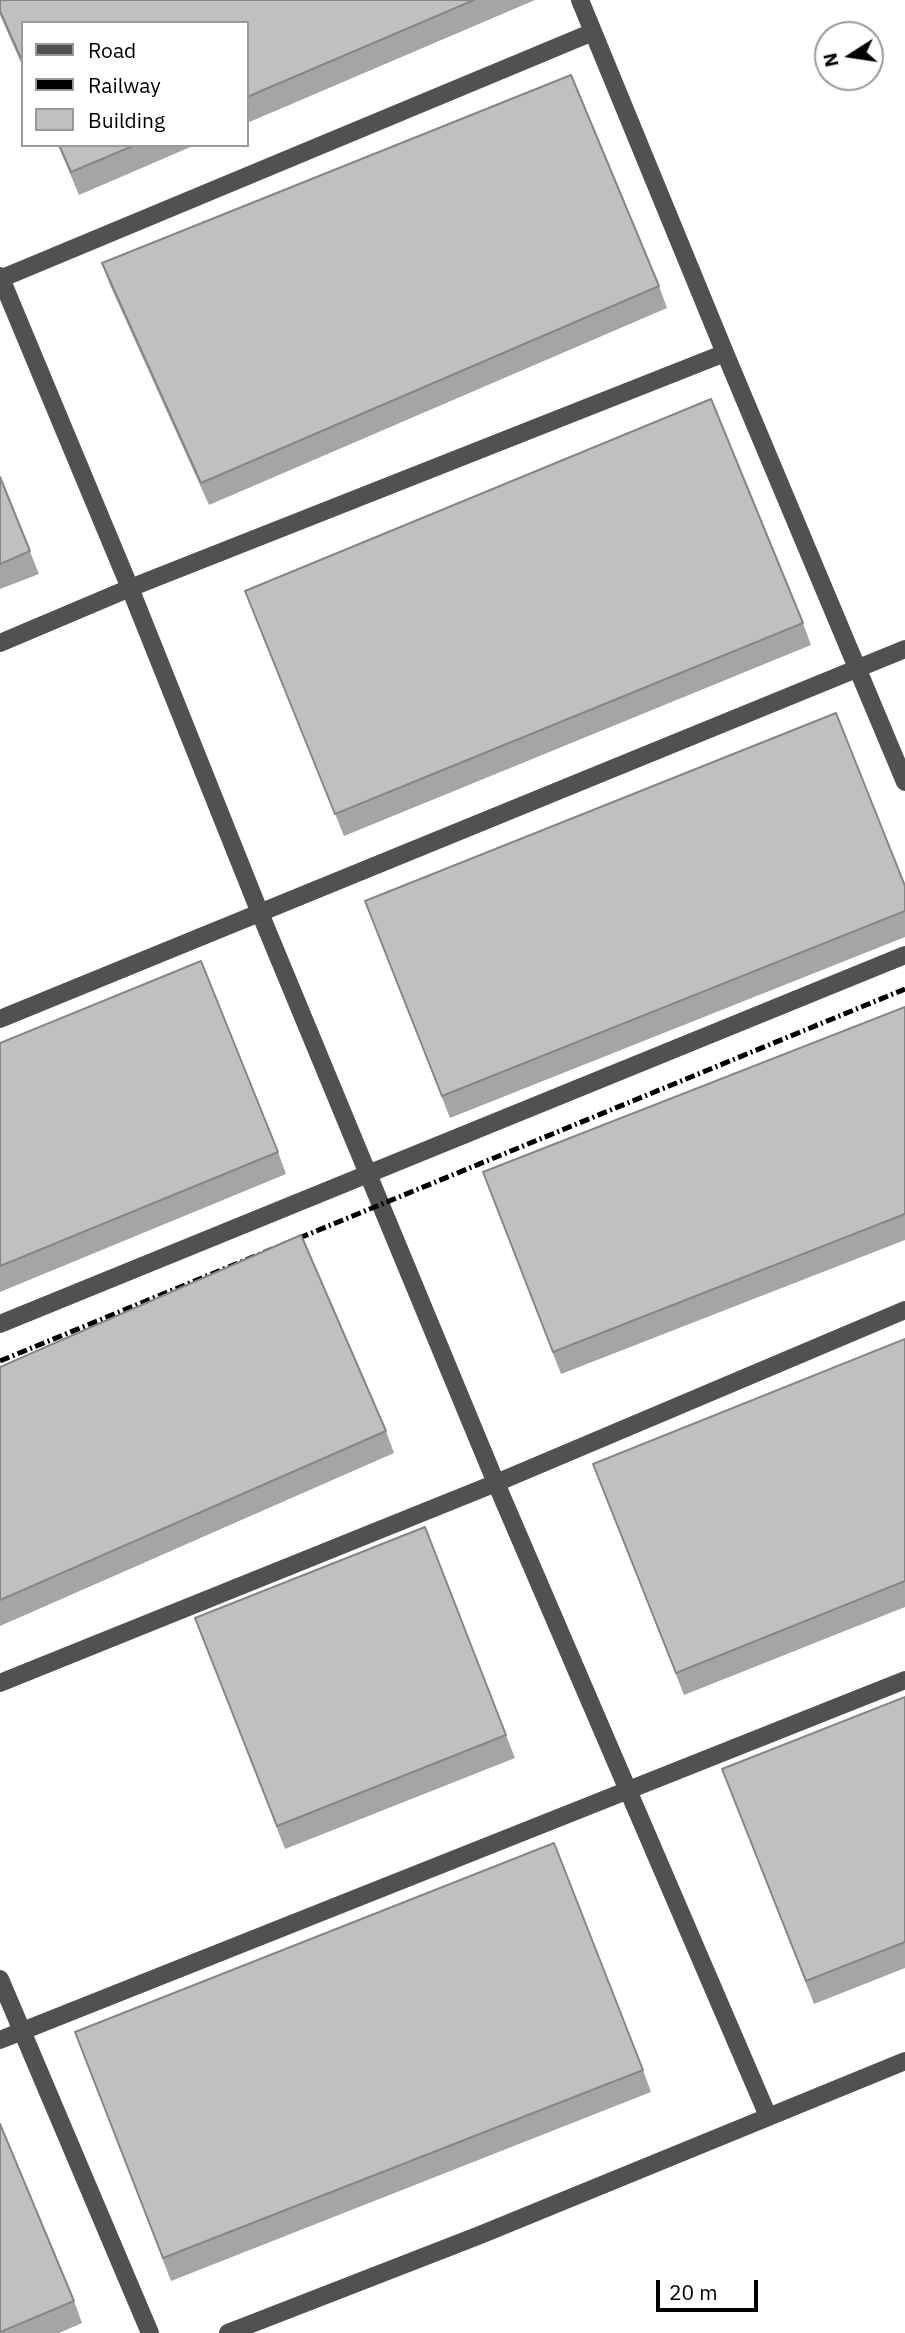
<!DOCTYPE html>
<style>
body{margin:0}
#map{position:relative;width:905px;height:2333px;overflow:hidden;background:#fff;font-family:"IBM Plex Sans",sans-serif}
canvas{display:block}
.legend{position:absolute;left:21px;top:21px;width:228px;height:126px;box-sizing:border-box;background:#fff;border:2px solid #999;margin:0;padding:9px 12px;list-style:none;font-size:21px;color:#000}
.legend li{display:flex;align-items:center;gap:14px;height:35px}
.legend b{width:35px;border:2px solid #999}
.north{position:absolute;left:814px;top:21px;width:70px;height:70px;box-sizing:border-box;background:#fff;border:2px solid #999;border-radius:50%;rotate:258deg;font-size:19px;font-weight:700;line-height:28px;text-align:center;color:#000}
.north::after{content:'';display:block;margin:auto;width:24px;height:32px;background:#000;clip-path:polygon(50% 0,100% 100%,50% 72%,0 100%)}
.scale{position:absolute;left:656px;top:2280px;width:102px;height:32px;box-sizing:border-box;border:4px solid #000;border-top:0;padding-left:9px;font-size:21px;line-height:24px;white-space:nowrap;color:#000;-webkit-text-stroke:5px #fff;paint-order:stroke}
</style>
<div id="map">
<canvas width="905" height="2333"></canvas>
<ul class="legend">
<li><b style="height:9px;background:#515151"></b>Road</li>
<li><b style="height:9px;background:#000"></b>Railway</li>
<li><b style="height:19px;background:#c0c0c0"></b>Building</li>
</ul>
<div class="north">N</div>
<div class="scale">20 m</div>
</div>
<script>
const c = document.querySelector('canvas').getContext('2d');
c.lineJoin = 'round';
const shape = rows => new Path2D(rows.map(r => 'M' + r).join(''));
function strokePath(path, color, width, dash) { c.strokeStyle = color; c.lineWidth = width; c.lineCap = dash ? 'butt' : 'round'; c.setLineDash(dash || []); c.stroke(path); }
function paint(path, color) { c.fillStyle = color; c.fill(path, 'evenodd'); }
const minor = shape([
 [580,0,725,353,905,782],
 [0,276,130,588,260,913,496,1483,768,2116],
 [0,279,593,32],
 [0,643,130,588,725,353],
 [0,1019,905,649],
 [0,1324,905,955],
 [0,1683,496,1483,905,1310],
 [0,1979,150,2333],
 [0,2040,905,1680],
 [228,2333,480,2235,905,2061]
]);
const rail = shape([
 [0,1361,905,989]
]);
const wall = shape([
 [0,0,535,0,247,123,247,23,23,23,23,67,0,15],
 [58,145,195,145,79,195],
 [102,263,659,286,667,308,209,505,110,285],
 [0,477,39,574,0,589],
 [245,591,803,623,811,645,344,836],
 [905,886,905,937,450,1118,365,901],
 [905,1007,905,1240,561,1374,483,1172],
 [0,1043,278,1152,286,1174,0,1292],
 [905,1339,905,1607,684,1695,593,1464],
 [0,1367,386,1431,394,1453,0,1626],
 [195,1618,506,1735,515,1758,285,1849],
 [905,1697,905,1968,814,2004,722,1769],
 [75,2032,643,2070,651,2092,171,2281],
 [0,2124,74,2301,82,2323,59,2333,0,2333]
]);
const building = shape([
 [0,0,474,0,247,97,247,23,23,23,23,63,0,11,0,0],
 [571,75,659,286,201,483,102,263,571,75],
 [59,145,135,145,71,172,59,145],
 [711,399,803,623,335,814,245,591,711,399],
 [0,477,30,551,0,564,0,477],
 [836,713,905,886,905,911,442,1096,365,901,836,713],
 [201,961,278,1152,0,1266,0,1043,201,961],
 [905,1007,905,1214,553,1352,483,1172,905,1007],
 [301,1235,386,1431,0,1600,0,1367,301,1235],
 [905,1339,905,1581,676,1673,593,1464,905,1339],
 [425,1527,506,1735,277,1826,195,1618,425,1527],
 [905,1697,905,1942,806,1981,722,1769,905,1697],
 [554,1843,643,2070,163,2258,75,2032,554,1843],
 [0,2124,74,2301,0,2332,0,2124]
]);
strokePath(minor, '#515151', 18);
strokePath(rail, '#000', 5, [10, 3.5, 2, 3.5]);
paint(wall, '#a5a5a5');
paint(building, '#c0c0c0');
strokePath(building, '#868686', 2);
</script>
